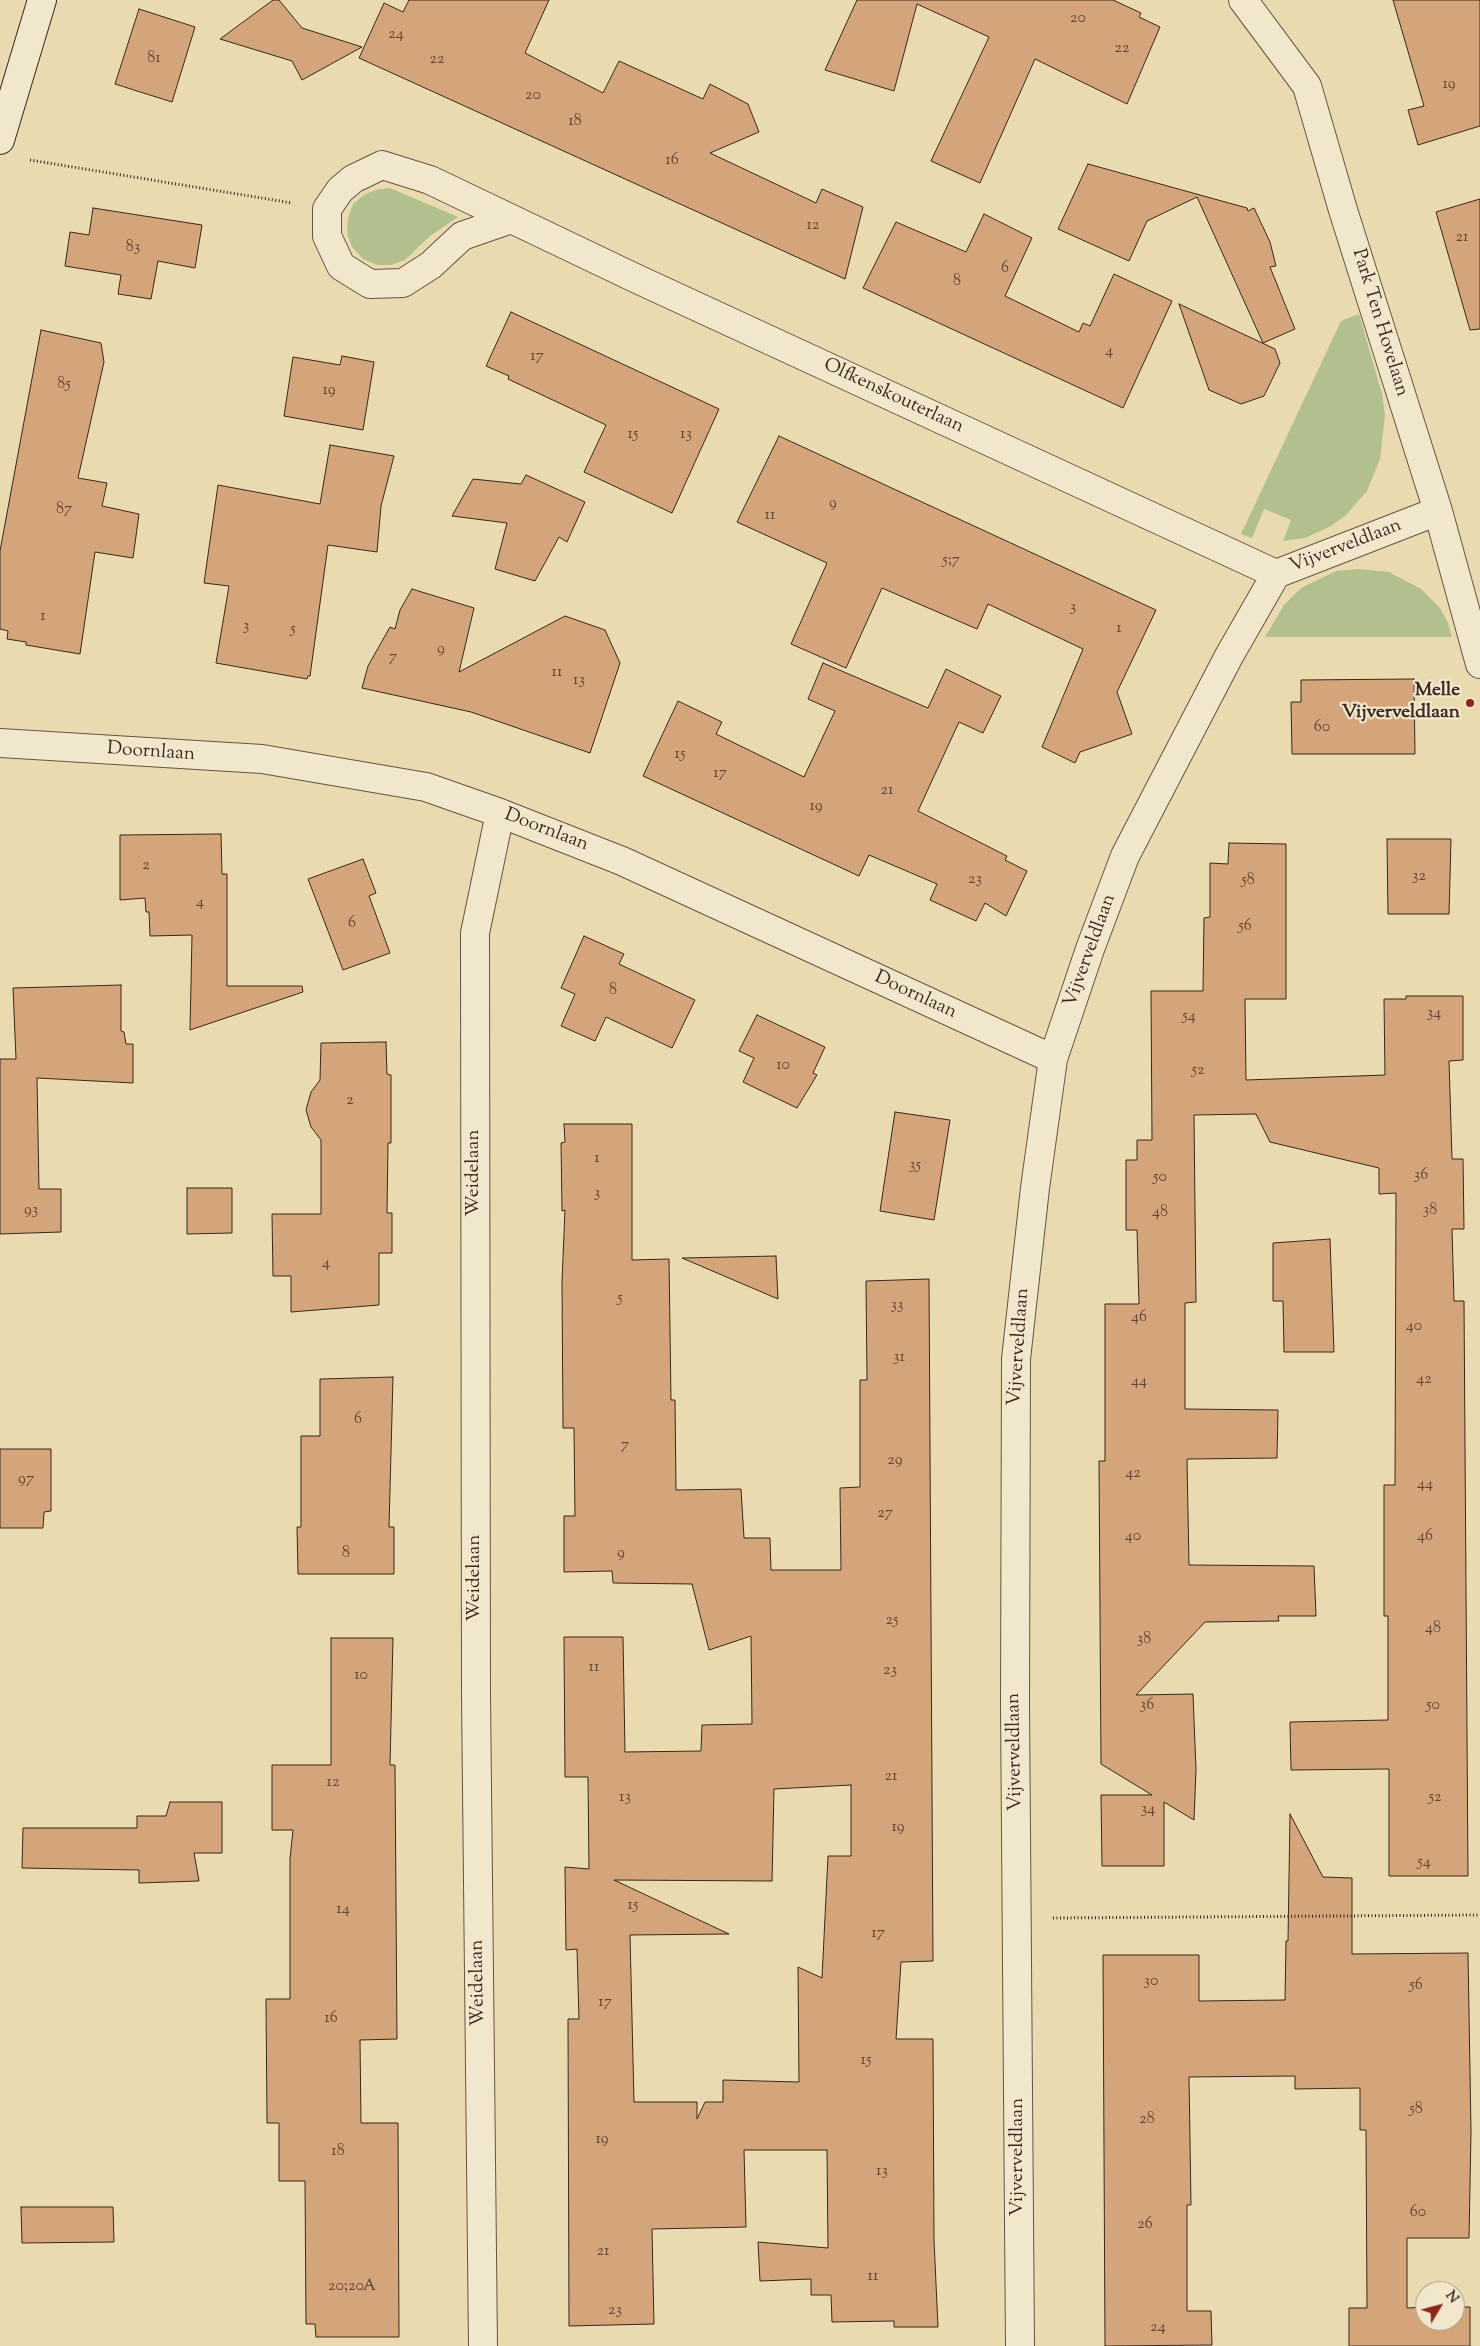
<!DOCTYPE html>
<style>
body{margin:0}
#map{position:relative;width:1480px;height:2346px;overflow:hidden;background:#eadab0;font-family:"Sorts Mill Goudy",serif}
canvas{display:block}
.north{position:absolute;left:1415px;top:2281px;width:50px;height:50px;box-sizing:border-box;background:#f1e7cc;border:1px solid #a89a87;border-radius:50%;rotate:53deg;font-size:14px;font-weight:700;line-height:20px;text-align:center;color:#3a271f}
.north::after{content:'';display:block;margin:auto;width:18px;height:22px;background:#8f2418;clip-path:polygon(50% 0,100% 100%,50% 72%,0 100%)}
</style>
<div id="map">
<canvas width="1480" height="2346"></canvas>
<div class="north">N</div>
</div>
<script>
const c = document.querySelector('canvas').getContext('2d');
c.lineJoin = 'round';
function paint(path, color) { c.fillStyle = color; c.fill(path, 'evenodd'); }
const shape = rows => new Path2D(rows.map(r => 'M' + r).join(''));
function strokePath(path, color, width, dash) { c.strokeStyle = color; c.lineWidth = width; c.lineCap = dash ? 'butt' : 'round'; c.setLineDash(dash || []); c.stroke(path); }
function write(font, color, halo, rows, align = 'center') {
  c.font = font + ' "Sorts Mill Goudy",serif'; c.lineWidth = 4.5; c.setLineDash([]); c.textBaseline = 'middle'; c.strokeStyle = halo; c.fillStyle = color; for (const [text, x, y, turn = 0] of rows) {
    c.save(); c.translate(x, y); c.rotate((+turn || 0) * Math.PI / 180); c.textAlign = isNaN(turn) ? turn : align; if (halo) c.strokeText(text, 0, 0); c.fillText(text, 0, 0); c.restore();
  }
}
const green = shape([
 [390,188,458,217,430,236,405,260,391,265,377,265,363,259,352,247,347,233,348,218,353,204,365,194,379,189],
 [1359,314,1382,394,1385,415,1380,459,1367,491,1345,516,1331,526,1305,538,1283,541,1291,520,1264,509,1252,538,1241,534,1341,321],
 [1358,569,1389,572,1421,589,1440,608,1448,623,1452,637,1265,637,1284,605,1301,588,1336,571]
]);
const building = shape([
 [273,0,279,0,302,28,362,47,302,80,292,61,220,39,273,0],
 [409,0,549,0,525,53,603,93,619,61,703,99,710,84,748,104,759,132,710,153,816,203,822,189,863,207,845,279,359,58,384,3,403,12,409,0],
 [857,0,1113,0,1141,13,1139,17,1160,27,1127,104,1035,59,980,183,931,161,989,37,917,4,894,91,825,70,857,0],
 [1393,0,1480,0,1480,126,1418,145,1408,110,1424,106,1393,0],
 [139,9,195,27,172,102,115,84,139,9],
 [1088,164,1247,208,1248,211,1254,208,1270,242,1276,266,1270,267,1295,329,1263,343,1197,197,1147,221,1129,261,1058,229,1088,164],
 [1480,199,1480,329,1470,330,1436,212,1480,199],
 [93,208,202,225,195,268,158,261,151,299,118,294,121,275,65,266,70,232,89,235,93,208],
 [984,214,1032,238,1005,296,1079,332,1083,323,1090,326,1114,274,1172,301,1123,408,863,288,896,222,966,252,984,214],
 [1179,304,1275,349,1280,363,1264,396,1241,404,1209,390,1179,304],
 [511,312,719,409,672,513,584,472,606,425,508,379,509,376,486,366,511,312],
 [41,330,101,343,104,362,78,478,107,483,102,506,139,514,133,558,95,552,80,654,26,645,26,642,7,639,8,631,0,629,0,551,41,330],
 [342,356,374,362,363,430,284,416,293,357,340,365,342,356],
 [779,436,1156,610,1117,692,1132,734,1080,752,1075,763,1042,747,1083,649,988,604,977,629,882,588,846,668,791,644,827,563,737,522,779,436],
 [330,445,394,456,381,506,377,552,328,545,310,676,308,676,307,679,216,663,229,586,204,583,218,485,320,504,330,445],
 [526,475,585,502,567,542,559,537,535,581,495,569,507,523,452,516,473,479,521,484,526,475],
 [412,589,474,608,459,672,565,616,605,630,620,663,590,753,471,712,362,688,368,666,390,627,395,629,400,610,412,589],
 [823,663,928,708,946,669,1001,696,983,733,959,722,918,811,1007,856,1005,860,1027,871,1006,916,985,903,976,921,930,900,937,884,869,855,859,876,643,776,678,701,722,722,716,734,804,777,835,711,808,699,823,663],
 [1414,679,1415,754,1292,754,1291,702,1301,702,1301,680,1414,679],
 [221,834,222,874,227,874,227,986,302,986,303,992,190,1030,192,935,150,936,149,912,146,912,145,898,120,900,120,835,221,834],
 [1387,839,1451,839,1449,914,1388,914,1387,839],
 [1229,843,1286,844,1286,999,1245,999,1246,1080,1385,1075,1384,999,1406,999,1406,996,1463,996,1463,1060,1449,1061,1452,1159,1463,1159,1464,1229,1452,1229,1454,1301,1464,1301,1468,1876,1389,1876,1389,1769,1291,1770,1290,1722,1388,1720,1388,1616,1384,1616,1384,1485,1395,1485,1396,1193,1379,1194,1379,1168,1270,1142,1256,1114,1194,1115,1196,1302,1185,1303,1185,1409,1278,1410,1277,1458,1187,1459,1189,1565,1314,1566,1316,1616,1278,1616,1279,1621,1205,1622,1136,1695,1193,1694,1196,1770,1194,1820,1164,1802,1164,1866,1102,1866,1101,1795,1152,1795,1101,1764,1099,1461,1105,1461,1105,1304,1139,1304,1137,1230,1126,1230,1126,1160,1137,1160,1137,1140,1152,1140,1151,991,1203,991,1204,918,1210,917,1210,863,1228,864,1229,843],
 [363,859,376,893,369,896,390,953,343,970,308,879,363,859],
 [584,936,624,954,619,964,695,1000,672,1048,606,1017,595,1041,561,1026,575,994,561,988,584,936],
 [121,985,121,1031,124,1032,126,1044,133,1044,133,1083,37,1078,39,1189,61,1189,61,1232,0,1234,0,1059,16,1059,13,988,121,985],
 [757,1015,825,1047,813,1073,817,1075,797,1108,743,1082,754,1058,739,1051,757,1015],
 [386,1042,387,1074,391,1075,391,1143,388,1143,387,1213,392,1213,392,1253,379,1253,379,1305,291,1312,291,1276,273,1276,272,1214,321,1214,321,1140,311,1127,306,1110,311,1092,320,1080,321,1043,386,1042],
 [895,1112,950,1120,934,1220,880,1211,895,1112],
 [564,1124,632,1124,632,1260,669,1259,671,1400,675,1400,676,1490,741,1489,744,1538,770,1538,771,1570,841,1570,840,1488,860,1487,860,1380,867,1380,866,1281,929,1279,933,1961,901,1962,896,2039,933,2039,934,2240,938,2327,894,2327,894,2321,832,2322,831,2295,811,2295,811,2279,760,2281,758,2242,828,2248,827,2150,744,2150,746,2227,652,2229,654,2324,569,2326,568,2019,579,2019,577,1949,566,1950,565,1867,589,1869,588,1777,565,1777,564,1637,623,1637,625,1752,701,1751,702,1725,752,1724,751,1636,709,1650,692,1584,613,1583,612,1571,564,1572,564,1516,575,1516,574,1428,563,1428,562,1281,565,1210,562,1211,561,1143,565,1142,564,1124],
 [851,1785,851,1856,828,1856,822,1978,798,1967,799,2082,723,2080,723,2102,705,2102,697,2119,697,2102,634,2102,630,1935,729,1934,614,1880,772,1881,774,1789,851,1785],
 [187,1188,232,1188,232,1233,187,1234,187,1188],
 [1330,1239,1334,1352,1284,1352,1283,1301,1273,1301,1273,1243,1330,1239],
 [776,1256,778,1299,682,1258,776,1256],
 [393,1377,389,1527,394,1527,394,1574,298,1574,297,1527,301,1527,301,1436,320,1436,320,1379,393,1377],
 [0,1449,51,1449,51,1511,44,1512,43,1528,0,1528,0,1449],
 [331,1638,393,1638,390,1765,395,1765,397,2039,360,2040,361,2123,398,2123,399,2337,316,2337,315,2324,306,2324,305,2181,279,2181,279,2123,267,2123,266,1999,290,1999,290,1859,293,1830,272,1830,272,1765,331,1765,331,1638],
 [170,1802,222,1802,222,1853,194,1853,199,1881,139,1883,139,1870,22,1868,23,1828,137,1828,137,1816,166,1816,170,1802],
 [1290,1814,1323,1877,1352,1878,1352,1954,1468,1953,1471,2132,1469,2238,1407,2238,1407,2308,1425,2307,1425,2321,1455,2321,1455,2307,1470,2307,1470,2346,1349,2346,1349,2308,1367,2308,1366,2130,1360,2130,1360,2088,1295,2089,1295,2076,1189,2077,1191,2205,1187,2205,1187,2311,1211,2311,1212,2345,1105,2346,1103,1955,1199,1955,1199,2001,1285,2000,1286,1941,1288,1941,1290,1814],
 [21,2207,113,2207,114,2242,22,2243,21,2207]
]);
const path = shape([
 [30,160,292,203],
 [1053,1918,1480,1915]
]);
const street = shape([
 [1243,0,1307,86,1343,210,1438,511,1480,664],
 [511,219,462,236,431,265,403,283,370,284,341,266,327,236,327,209,340,190,353,179,382,165,430,180,635,278,1276,574],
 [0,743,262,759,426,787,500,813,622,861,1053,1059],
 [483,2346,476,1695,475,933,500,813],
 [1020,2346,1015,1705,1016,1359,1035,1188,1053,1059,1090,949,1125,856,1229,656,1276,574,1438,511]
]);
const secondary = shape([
 [0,140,42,0]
]);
const markers = [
 [1470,703,5,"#8f2418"]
];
const numberNames = [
 ["20",1078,19],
 ["24",396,35],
 ["22",1122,49],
 ["81",154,59],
 ["22",437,60],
 ["19",1449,85],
 ["20",533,96],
 ["18",575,122],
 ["16",672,161],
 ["12",813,226],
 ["21",1462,238],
 ["83",133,248],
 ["6",1005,269],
 ["8",957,282],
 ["4",1109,352],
 ["17",537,357],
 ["85",64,385],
 ["19",329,391],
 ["15",633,435],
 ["13",686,435],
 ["9",833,504],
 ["87",64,510],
 ["11",770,516],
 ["5;7",951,561],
 ["3",1073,608],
 ["1",43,617],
 ["3",246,627],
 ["1",1119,629],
 ["5",293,630],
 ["9",441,650],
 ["7",393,658],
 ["11",557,673],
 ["13",579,681],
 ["60",1322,728],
 ["15",680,755],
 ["17",720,774],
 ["21",887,791],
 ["19",816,807],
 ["2",146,866],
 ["32",1419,877],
 ["23",975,880],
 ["58",1248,881],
 ["4",200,903],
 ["6",352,924],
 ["56",1245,927],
 ["8",613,991],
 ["34",1434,1014],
 ["54",1189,1017],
 ["10",783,1066],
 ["52",1198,1071],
 ["2",350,1101],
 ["1",597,1159],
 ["35",915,1166],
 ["36",1421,1176],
 ["50",1160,1178],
 ["3",597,1194],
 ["93",31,1211],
 ["38",1430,1211],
 ["48",1160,1213],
 ["4",326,1264],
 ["5",620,1299],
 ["33",897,1306],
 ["46",1139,1318],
 ["40",1414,1327],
 ["31",899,1358],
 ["42",1424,1380],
 ["44",1139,1382],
 ["6",358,1420],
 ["7",625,1446],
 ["29",895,1461],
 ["42",1133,1474],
 ["97",26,1480],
 ["44",1425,1485],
 ["27",885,1514],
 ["40",1133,1537],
 ["46",1425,1537],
 ["8",346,1554],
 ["9",621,1554],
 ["25",892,1621],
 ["48",1433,1629],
 ["38",1144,1640],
 ["11",594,1668],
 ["23",890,1671],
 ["10",361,1676],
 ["36",1147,1706],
 ["50",1433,1706],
 ["21",891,1777],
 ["12",333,1783],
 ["13",625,1798],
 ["52",1435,1798],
 ["34",1148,1810],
 ["19",898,1828],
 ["54",1424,1863],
 ["15",633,1906],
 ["14",343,1910],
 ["17",878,1934],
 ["30",1151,1982],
 ["56",1416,1986],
 ["17",605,2003],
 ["16",331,2019],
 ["15",866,2061],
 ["58",1416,2110],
 ["28",1147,2120],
 ["19",602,2140],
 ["18",338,2152],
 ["13",882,2172],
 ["60",1418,2213],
 ["26",1145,2225],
 ["21",603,2252],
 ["11",873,2277],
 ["20;20A",352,2287],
 ["23",615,2311],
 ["24",1158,2328]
];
const streetNames = [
 ["Park Ten Hovelaan",1379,323,73],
 ["Olfkenskouterlaan",893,397,25],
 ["Vijverveldlaan",1346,547,-21],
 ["Doornlaan",151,753,4],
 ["Doornlaan",546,831,21],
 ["Vijverveldlaan",1091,951,-70],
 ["Doornlaan",915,996,25],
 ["Weidelaan",475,1173,-90],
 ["Vijverveldlaan",1020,1347,-86],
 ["Weidelaan",476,1578,-90],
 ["Vijverveldlaan",1016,1752,-91],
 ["Weidelaan",479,1983,-91],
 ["Vijverveldlaan",1019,2157,-90]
];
const poiNames = [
 ["Melle",1460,692],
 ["Vijverveldlaan",1460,714]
];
paint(green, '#b2c08e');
paint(building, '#d4a57a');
strokePath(building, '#3a271f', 1);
strokePath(street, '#665443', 30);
strokePath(secondary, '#3a271f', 30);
strokePath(path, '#3a271f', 3, [1, 2.5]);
strokePath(street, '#f1e7cc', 28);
strokePath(secondary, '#f1e7cc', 28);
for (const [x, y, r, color] of markers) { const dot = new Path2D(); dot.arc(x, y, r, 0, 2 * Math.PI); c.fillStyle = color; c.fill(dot); strokePath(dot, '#f1e7cc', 2); }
write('16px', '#604636', null, numberNames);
write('19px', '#3a271f', '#f1e7cc', streetNames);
write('bold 19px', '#3a271f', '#f1e7cc', poiNames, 'right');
</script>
